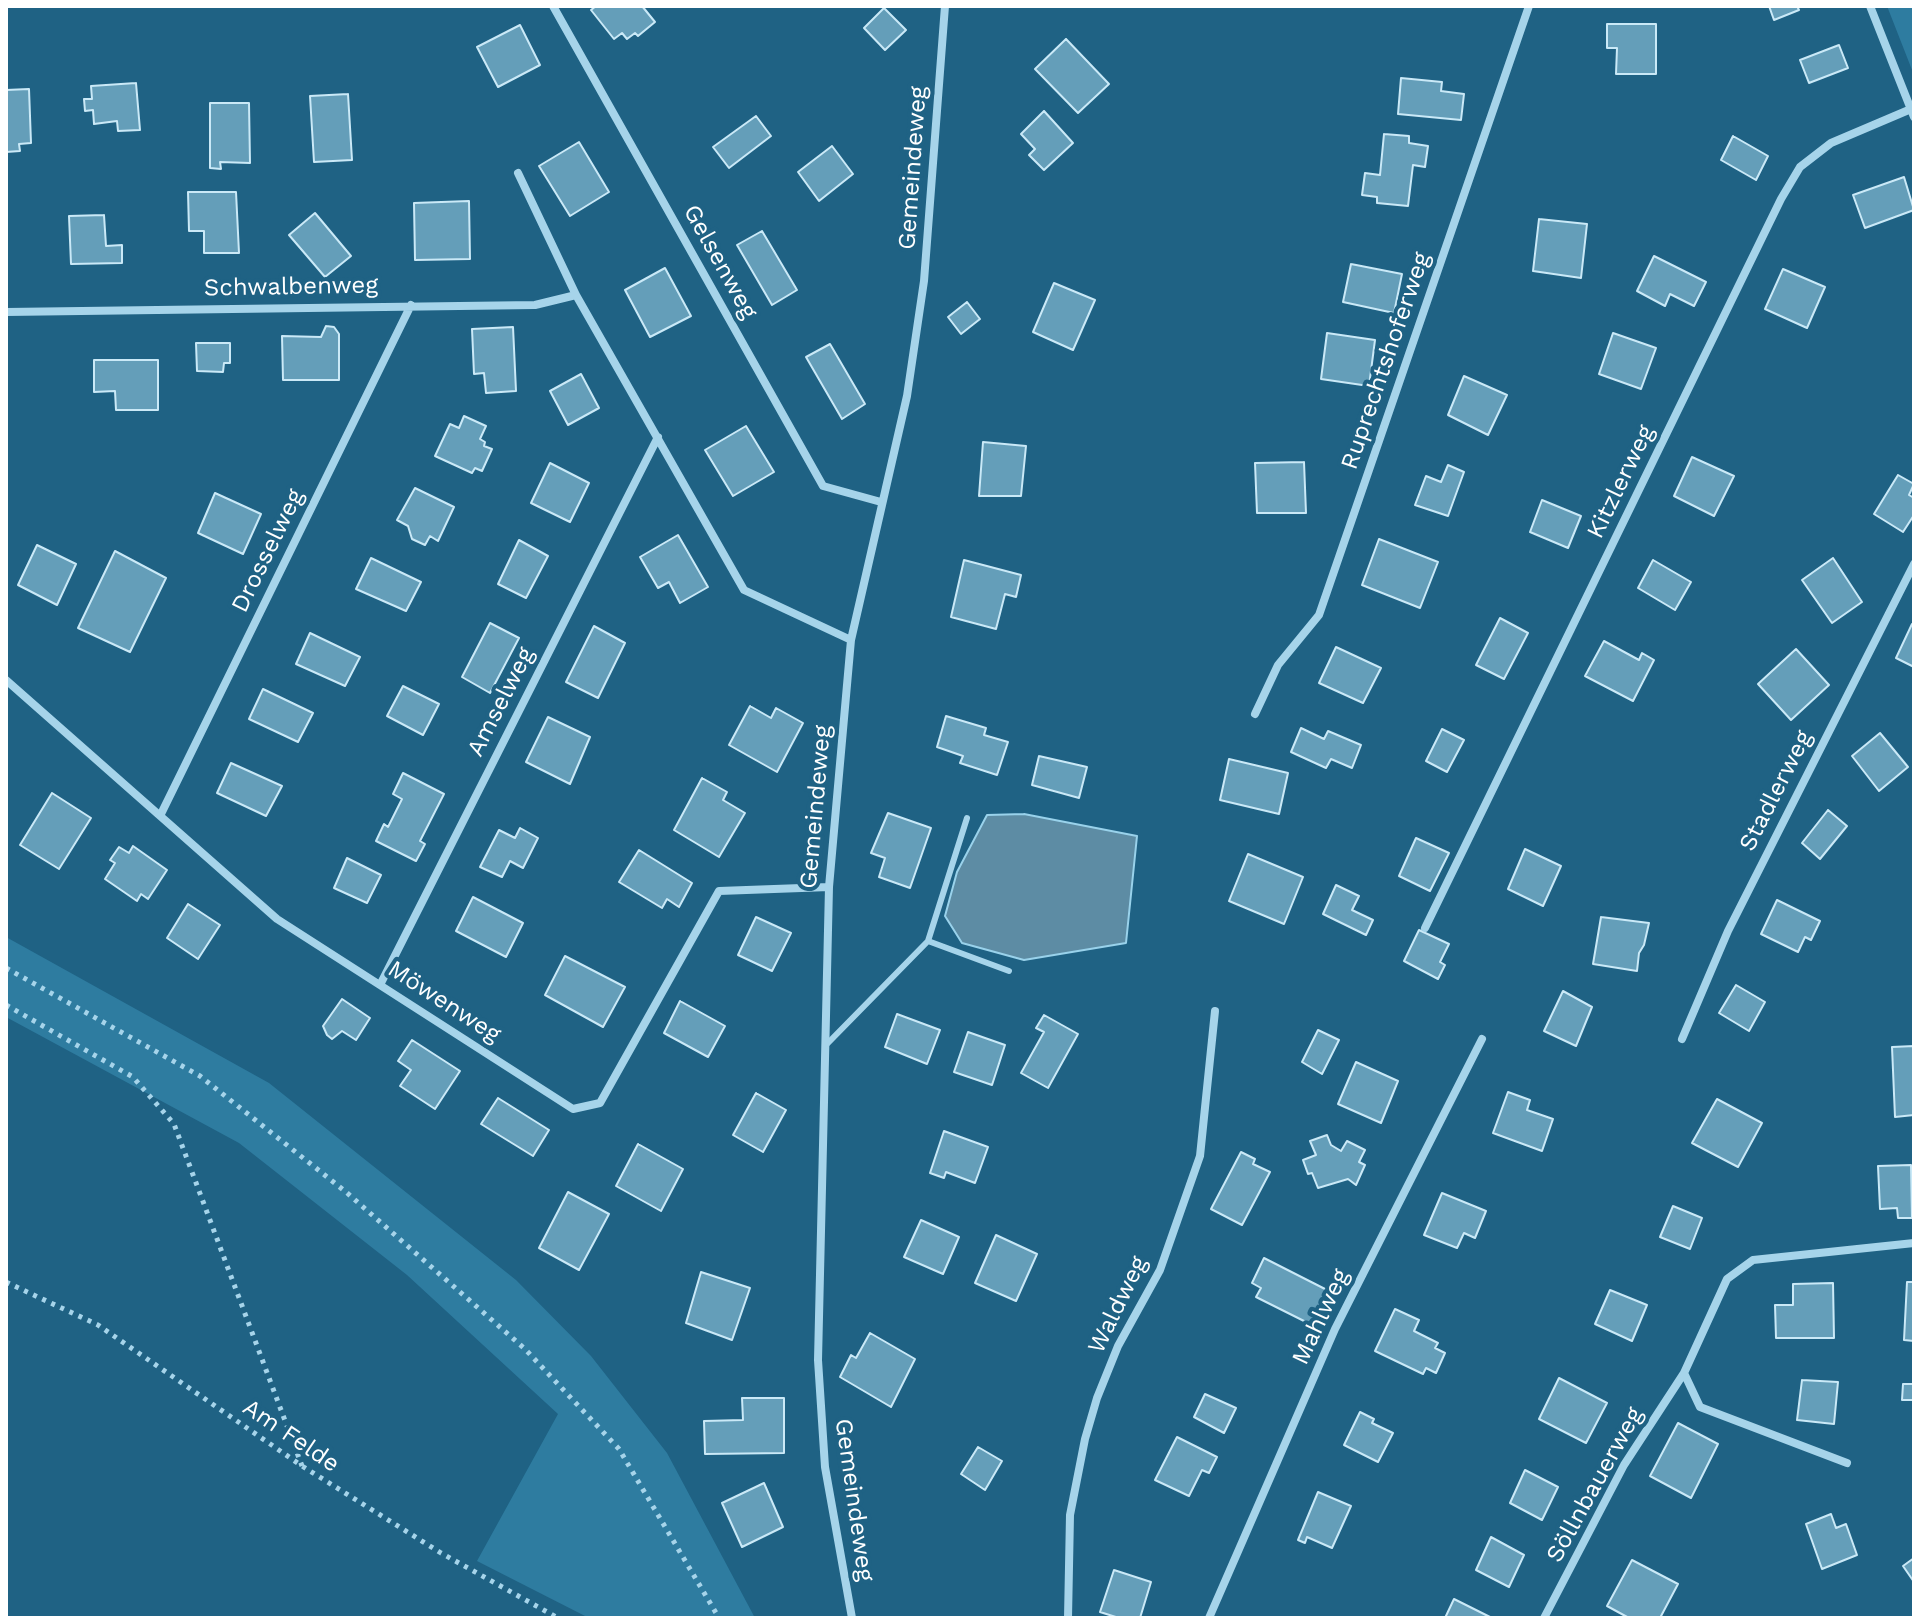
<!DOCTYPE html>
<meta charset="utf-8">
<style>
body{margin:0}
#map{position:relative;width:1920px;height:1624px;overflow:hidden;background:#1f6284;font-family:"Work Sans",sans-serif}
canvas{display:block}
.frame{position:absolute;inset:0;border:8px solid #fff;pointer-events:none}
</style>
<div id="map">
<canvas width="1920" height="1624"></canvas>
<div class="frame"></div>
</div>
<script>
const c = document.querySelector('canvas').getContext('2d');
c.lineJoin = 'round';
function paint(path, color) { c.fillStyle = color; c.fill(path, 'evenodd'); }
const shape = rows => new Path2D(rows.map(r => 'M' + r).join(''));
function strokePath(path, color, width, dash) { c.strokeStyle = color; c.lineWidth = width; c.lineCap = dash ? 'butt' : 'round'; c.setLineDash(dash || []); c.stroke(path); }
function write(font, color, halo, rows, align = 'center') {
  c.font = font + ' "Work Sans",sans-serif'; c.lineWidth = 8; c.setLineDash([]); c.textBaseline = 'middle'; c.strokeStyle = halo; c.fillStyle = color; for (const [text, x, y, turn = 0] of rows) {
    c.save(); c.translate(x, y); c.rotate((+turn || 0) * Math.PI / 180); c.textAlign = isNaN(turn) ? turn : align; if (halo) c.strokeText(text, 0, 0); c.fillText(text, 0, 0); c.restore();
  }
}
const green = shape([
 [1887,6,1914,6,1914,75],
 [6,937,269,1083,516,1280,591,1356,667,1453,755,1618,589,1618,477,1561,558,1414,407,1275,239,1143,6,1017]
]);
const water = shape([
 [1024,814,1137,836,1126,943,1024,960,962,943,945,916,957,872,987,815,1024,814]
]);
const building = shape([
 [596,6,642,6,655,22,638,36,635,33,627,39,622,33,614,39,591,10,596,6],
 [1769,6,1797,6,1799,10,1774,20,1769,6],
 [884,8,906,30,885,50,864,28,884,8],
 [1607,24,1656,24,1656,74,1616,74,1617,48,1607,48,1607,24],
 [520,25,540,65,498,87,477,47,520,25],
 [1066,39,1109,84,1078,113,1035,69,1066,39],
 [1839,45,1848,68,1809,83,1800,60,1839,45],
 [1401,78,1442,82,1441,91,1464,94,1461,120,1398,114,1401,78],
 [136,83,140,130,118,131,117,121,94,124,93,110,85,111,84,99,92,99,91,86,136,83],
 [29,89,31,143,19,144,20,151,6,152,6,90,29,89],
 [348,94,352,160,314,162,310,96,348,94],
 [210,103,249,103,250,163,220,162,221,169,210,168,210,103],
 [1044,111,1073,143,1044,170,1029,155,1035,149,1021,134,1044,111],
 [756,116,771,136,729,168,713,147,756,116],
 [1384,134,1409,136,1409,143,1428,146,1425,167,1413,165,1408,206,1377,203,1377,197,1362,195,1365,173,1380,175,1384,134],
 [1733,136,1768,156,1756,180,1721,160,1733,136],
 [579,142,609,192,570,216,539,166,579,142],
 [832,146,853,174,819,201,798,172,832,146],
 [1904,177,1914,210,1865,228,1853,195,1904,177],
 [188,192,236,192,239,253,204,253,204,231,189,231,188,192],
 [469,201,470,259,415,260,414,203,469,201],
 [315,213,351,256,325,277,289,235,315,213],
 [104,215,106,246,122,245,122,263,71,264,69,216,104,215],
 [1539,219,1587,224,1581,278,1533,271,1539,219],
 [762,231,797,290,772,305,737,245,762,231],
 [1654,256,1706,282,1694,306,1670,294,1665,306,1637,291,1654,256],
 [1351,264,1402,274,1394,313,1343,302,1351,264],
 [665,268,691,316,650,337,625,290,665,268],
 [1783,269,1825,287,1807,328,1765,309,1783,269],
 [1054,283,1095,300,1073,350,1033,332,1054,283],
 [967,302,980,319,961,334,948,317,967,302],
 [326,326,334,327,339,334,339,380,283,380,282,336,321,337,326,326],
 [513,327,516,391,486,393,484,373,474,374,472,329,513,327],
 [1327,333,1375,340,1369,386,1321,379,1327,333],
 [1613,333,1656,348,1641,389,1599,374,1613,333],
 [196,343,230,343,230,363,224,363,223,372,197,371,196,343],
 [830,344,865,404,842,419,806,357,830,344],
 [94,360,158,360,158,410,116,410,115,391,94,392,94,360],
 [581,374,599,408,568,425,550,391,581,374],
 [1464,376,1507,395,1488,435,1448,415,1464,376],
 [464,416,486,426,480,439,485,442,484,446,492,449,482,471,475,468,472,473,435,456,450,424,459,428,464,416],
 [746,426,774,472,733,496,705,450,746,426],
 [983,442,1026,446,1021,496,979,496,983,442],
 [1692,457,1734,476,1714,516,1674,496,1692,457],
 [1304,462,1306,513,1257,513,1255,463,1304,462],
 [550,463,589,483,570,522,531,503,550,463],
 [1448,465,1464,472,1448,516,1415,505,1426,476,1441,482,1448,465],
 [1898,475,1914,484,1909,495,1914,498,1914,515,1903,532,1874,514,1898,475],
 [415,488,454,507,438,541,430,536,425,545,412,539,408,526,397,520,415,488],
 [215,493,261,514,243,554,198,533,215,493],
 [1542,500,1581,516,1568,548,1530,532,1542,500],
 [678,535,708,587,680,603,669,582,658,588,640,557,678,535],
 [1379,539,1438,562,1420,608,1362,585,1379,539],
 [519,540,548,556,526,598,498,584,519,540],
 [37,545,76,564,57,605,18,585,37,545],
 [115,551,166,578,130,652,78,628,115,551],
 [371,558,421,582,406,611,356,589,371,558],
 [1833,558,1862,602,1832,623,1802,580,1833,558],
 [964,560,1021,575,1016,597,1005,594,996,629,951,617,964,560],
 [1653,560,1691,582,1675,610,1638,588,1653,560],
 [1500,618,1528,633,1504,679,1476,665,1500,618],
 [490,623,519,638,490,693,462,677,490,623],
 [1912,624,1914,625,1914,667,1896,658,1912,624],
 [594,626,625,643,598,698,566,682,594,626],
 [310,633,360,657,345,686,296,664,310,633],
 [1604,641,1639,660,1642,653,1654,660,1633,701,1585,676,1604,641],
 [1336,647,1381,668,1363,703,1319,683,1336,647],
 [1796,649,1829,685,1791,720,1758,684,1796,649],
 [403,686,439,704,423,735,387,716,403,686],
 [263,689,313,713,298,742,249,719,263,689],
 [750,706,771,718,776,708,803,723,777,772,729,745,750,706],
 [946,716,986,728,984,735,1008,742,997,775,960,763,963,756,937,747,946,716],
 [548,717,590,737,570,784,526,762,548,717],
 [1301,728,1324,739,1328,731,1361,745,1352,768,1331,759,1326,768,1291,752,1301,728],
 [1442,729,1464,740,1447,772,1426,761,1442,729],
 [1880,733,1908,767,1879,791,1852,756,1880,733],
 [1039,756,1087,767,1079,798,1032,785,1039,756],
 [1229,759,1288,773,1279,814,1220,800,1229,759],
 [231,763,282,786,266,816,217,793,231,763],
 [403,773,444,794,420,841,425,844,416,861,376,841,384,824,388,827,402,799,393,794,403,773],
 [702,778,727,792,723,800,745,813,719,857,674,830,702,778],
 [52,793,91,818,59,869,20,845,52,793],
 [1828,810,1847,826,1820,859,1802,843,1828,810],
 [888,813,931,828,910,888,879,877,885,858,871,853,888,813],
 [520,828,538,838,523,868,510,861,502,877,480,867,499,830,515,838,520,828],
 [1416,838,1449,853,1430,891,1399,876,1416,838],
 [133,846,167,870,148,899,141,894,137,901,105,879,115,863,110,860,119,847,129,853,133,846],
 [1525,849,1561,866,1543,906,1508,889,1525,849],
 [639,850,692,883,679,907,667,899,662,908,619,882,639,850],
 [1248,854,1303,877,1284,924,1229,901,1248,854],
 [347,858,381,875,367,903,334,888,347,858],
 [1336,885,1359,896,1352,910,1373,920,1366,935,1323,914,1336,885],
 [473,897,523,923,506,957,456,931,473,897],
 [1777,900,1820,921,1811,940,1805,937,1798,952,1761,934,1777,900],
 [188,904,220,925,198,959,167,938,188,904],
 [756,917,791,933,772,971,738,955,756,917],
 [1601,917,1649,923,1644,945,1639,953,1637,971,1593,964,1601,917],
 [1419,930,1449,944,1440,962,1445,965,1438,979,1404,961,1419,930],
 [565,956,625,987,603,1027,545,995,565,956],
 [1736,985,1765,1002,1749,1031,1719,1013,1736,985],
 [1563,991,1592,1007,1576,1046,1544,1031,1563,991],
 [342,999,370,1018,356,1040,342,1031,332,1039,327,1035,323,1026,342,999],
 [680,1001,725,1026,708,1057,664,1033,680,1001],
 [897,1014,940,1030,927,1064,885,1047,897,1014],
 [1044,1015,1078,1034,1048,1088,1021,1073,1044,1032,1036,1028,1044,1015],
 [1318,1030,1339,1040,1322,1074,1302,1062,1318,1030],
 [968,1032,1005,1045,992,1085,954,1072,968,1032],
 [412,1040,460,1071,435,1109,400,1086,411,1070,398,1061,412,1040],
 [1914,1046,1914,1115,1895,1117,1892,1047,1914,1046],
 [1356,1062,1398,1081,1381,1123,1338,1104,1356,1062],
 [1508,1092,1530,1100,1527,1110,1553,1119,1542,1151,1493,1133,1508,1092],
 [756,1093,786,1110,763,1152,733,1135,756,1093],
 [498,1098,549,1130,533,1156,481,1124,498,1098],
 [1717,1099,1762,1123,1738,1167,1692,1143,1717,1099],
 [944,1131,988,1147,975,1183,946,1172,944,1178,930,1173,944,1131],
 [1327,1135,1331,1145,1341,1151,1347,1141,1365,1150,1359,1162,1365,1165,1356,1185,1348,1179,1318,1188,1312,1173,1308,1174,1303,1160,1316,1155,1310,1141,1327,1135],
 [638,1144,683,1169,661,1211,616,1186,638,1144],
 [1241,1152,1255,1159,1253,1164,1270,1172,1242,1225,1211,1209,1241,1152],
 [1911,1165,1912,1218,1898,1218,1897,1208,1880,1209,1878,1166,1911,1165],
 [568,1192,609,1214,579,1270,539,1248,568,1192],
 [1442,1193,1486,1211,1475,1238,1464,1233,1457,1248,1424,1235,1442,1193],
 [1673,1206,1702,1218,1690,1249,1660,1237,1673,1206],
 [921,1220,959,1237,943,1274,904,1257,921,1220],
 [996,1235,1037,1254,1016,1301,975,1283,996,1235],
 [1264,1258,1327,1290,1310,1324,1256,1297,1261,1288,1252,1283,1264,1258],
 [701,1272,750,1288,732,1340,686,1323,701,1272],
 [1907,1282,1914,1282,1914,1341,1904,1340,1907,1282],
 [1833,1283,1834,1338,1776,1338,1775,1305,1793,1305,1793,1284,1833,1283],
 [1610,1290,1647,1305,1632,1341,1595,1324,1610,1290],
 [1395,1309,1419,1320,1414,1331,1438,1343,1435,1348,1445,1353,1436,1373,1426,1368,1423,1374,1375,1351,1395,1309],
 [870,1333,915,1359,891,1407,840,1377,851,1355,856,1358,870,1333],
 [1559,1378,1607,1403,1586,1443,1539,1419,1559,1378],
 [1802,1380,1838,1382,1834,1424,1797,1420,1802,1380],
 [1903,1384,1914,1384,1914,1427,1913,1400,1902,1400,1903,1384],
 [1205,1394,1236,1408,1224,1433,1194,1417,1205,1394],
 [742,1398,784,1398,784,1453,705,1454,704,1421,743,1420,742,1398],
 [1360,1412,1374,1419,1372,1423,1393,1433,1378,1462,1344,1445,1360,1412],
 [1678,1423,1718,1444,1691,1498,1650,1476,1678,1423],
 [1177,1437,1217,1457,1209,1473,1202,1470,1189,1496,1155,1480,1177,1437],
 [978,1447,1002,1461,985,1490,961,1474,978,1447],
 [1525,1470,1558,1487,1542,1520,1510,1503,1525,1470],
 [764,1483,783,1527,742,1547,722,1503,764,1483],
 [1318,1492,1351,1506,1332,1548,1307,1537,1305,1543,1298,1540,1318,1492],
 [1831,1514,1836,1528,1846,1524,1857,1555,1822,1569,1806,1524,1831,1514],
 [1491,1537,1524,1555,1509,1587,1476,1570,1491,1537],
 [1914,1558,1914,1582,1903,1566,1914,1558],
 [1632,1560,1678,1584,1660,1618,1629,1618,1607,1606,1632,1560],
 [1114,1570,1151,1582,1140,1618,1119,1618,1100,1612,1114,1570],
 [1454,1599,1492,1618,1445,1618,1454,1599]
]);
const path = shape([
 [6,968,200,1076,346,1192,525,1349,619,1449,719,1618],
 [6,1005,133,1077,174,1124,302,1466],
 [6,1282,98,1325,302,1466,441,1553,558,1618]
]);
const lane = shape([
 [928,941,1009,971],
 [826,1045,928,941,967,818]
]);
const street = shape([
 [553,6,823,486,881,502],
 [1870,6,1914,117],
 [518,173,576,295],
 [6,312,535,305,576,295,744,590,851,640],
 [6,680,277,919,573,1109,600,1103,719,891,829,887],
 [1255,714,1278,665,1319,615,1529,6],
 [161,814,411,305],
 [1425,928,1781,199,1800,167,1831,143,1911,109],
 [380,985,658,437],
 [1682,1039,1728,931,1914,564],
 [1847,1463,1700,1407,1684,1373,1727,1279,1753,1260,1914,1243],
 [852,1618,825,1467,818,1360,829,887,851,640,907,396,924,281,945,6],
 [1068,1618,1070,1515,1085,1439,1097,1398,1118,1346,1160,1270,1200,1156,1215,1011],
 [1209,1618,1335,1329,1482,1039],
 [1544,1618,1624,1465,1684,1373]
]);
const streetNames = [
 ["Gemeindeweg",913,168,-86],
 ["Gelsenweg",720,262,61],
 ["Schwalbenweg",291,287,-1],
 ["Ruprechtshoferweg",1386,361,-71],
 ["Kitzlerweg",1621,482,-64],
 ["Drosselweg",268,551,-64],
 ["Amselweg",501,702,-63],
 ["Stadlerweg",1776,791,-63],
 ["Gemeindeweg",816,807,-85],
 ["Möwenweg",444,1002,33],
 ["Waldweg",1118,1305,-64],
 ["Mahlweg",1321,1317,-65],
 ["Am Felde",291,1436,34],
 ["Söllnbauerweg",1595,1485,-61],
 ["Gemeindeweg",854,1500,82]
];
paint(green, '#2e7ca0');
paint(water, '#5d8ca4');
strokePath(water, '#99d2eb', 2);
paint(building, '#649eb9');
strokePath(building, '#cae9f7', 2);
strokePath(path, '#a6d4ea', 5, [4, 6]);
strokePath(lane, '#a6d4ea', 6);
strokePath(street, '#a6d4ea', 8);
write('24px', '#fff', '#1f6284', streetNames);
</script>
